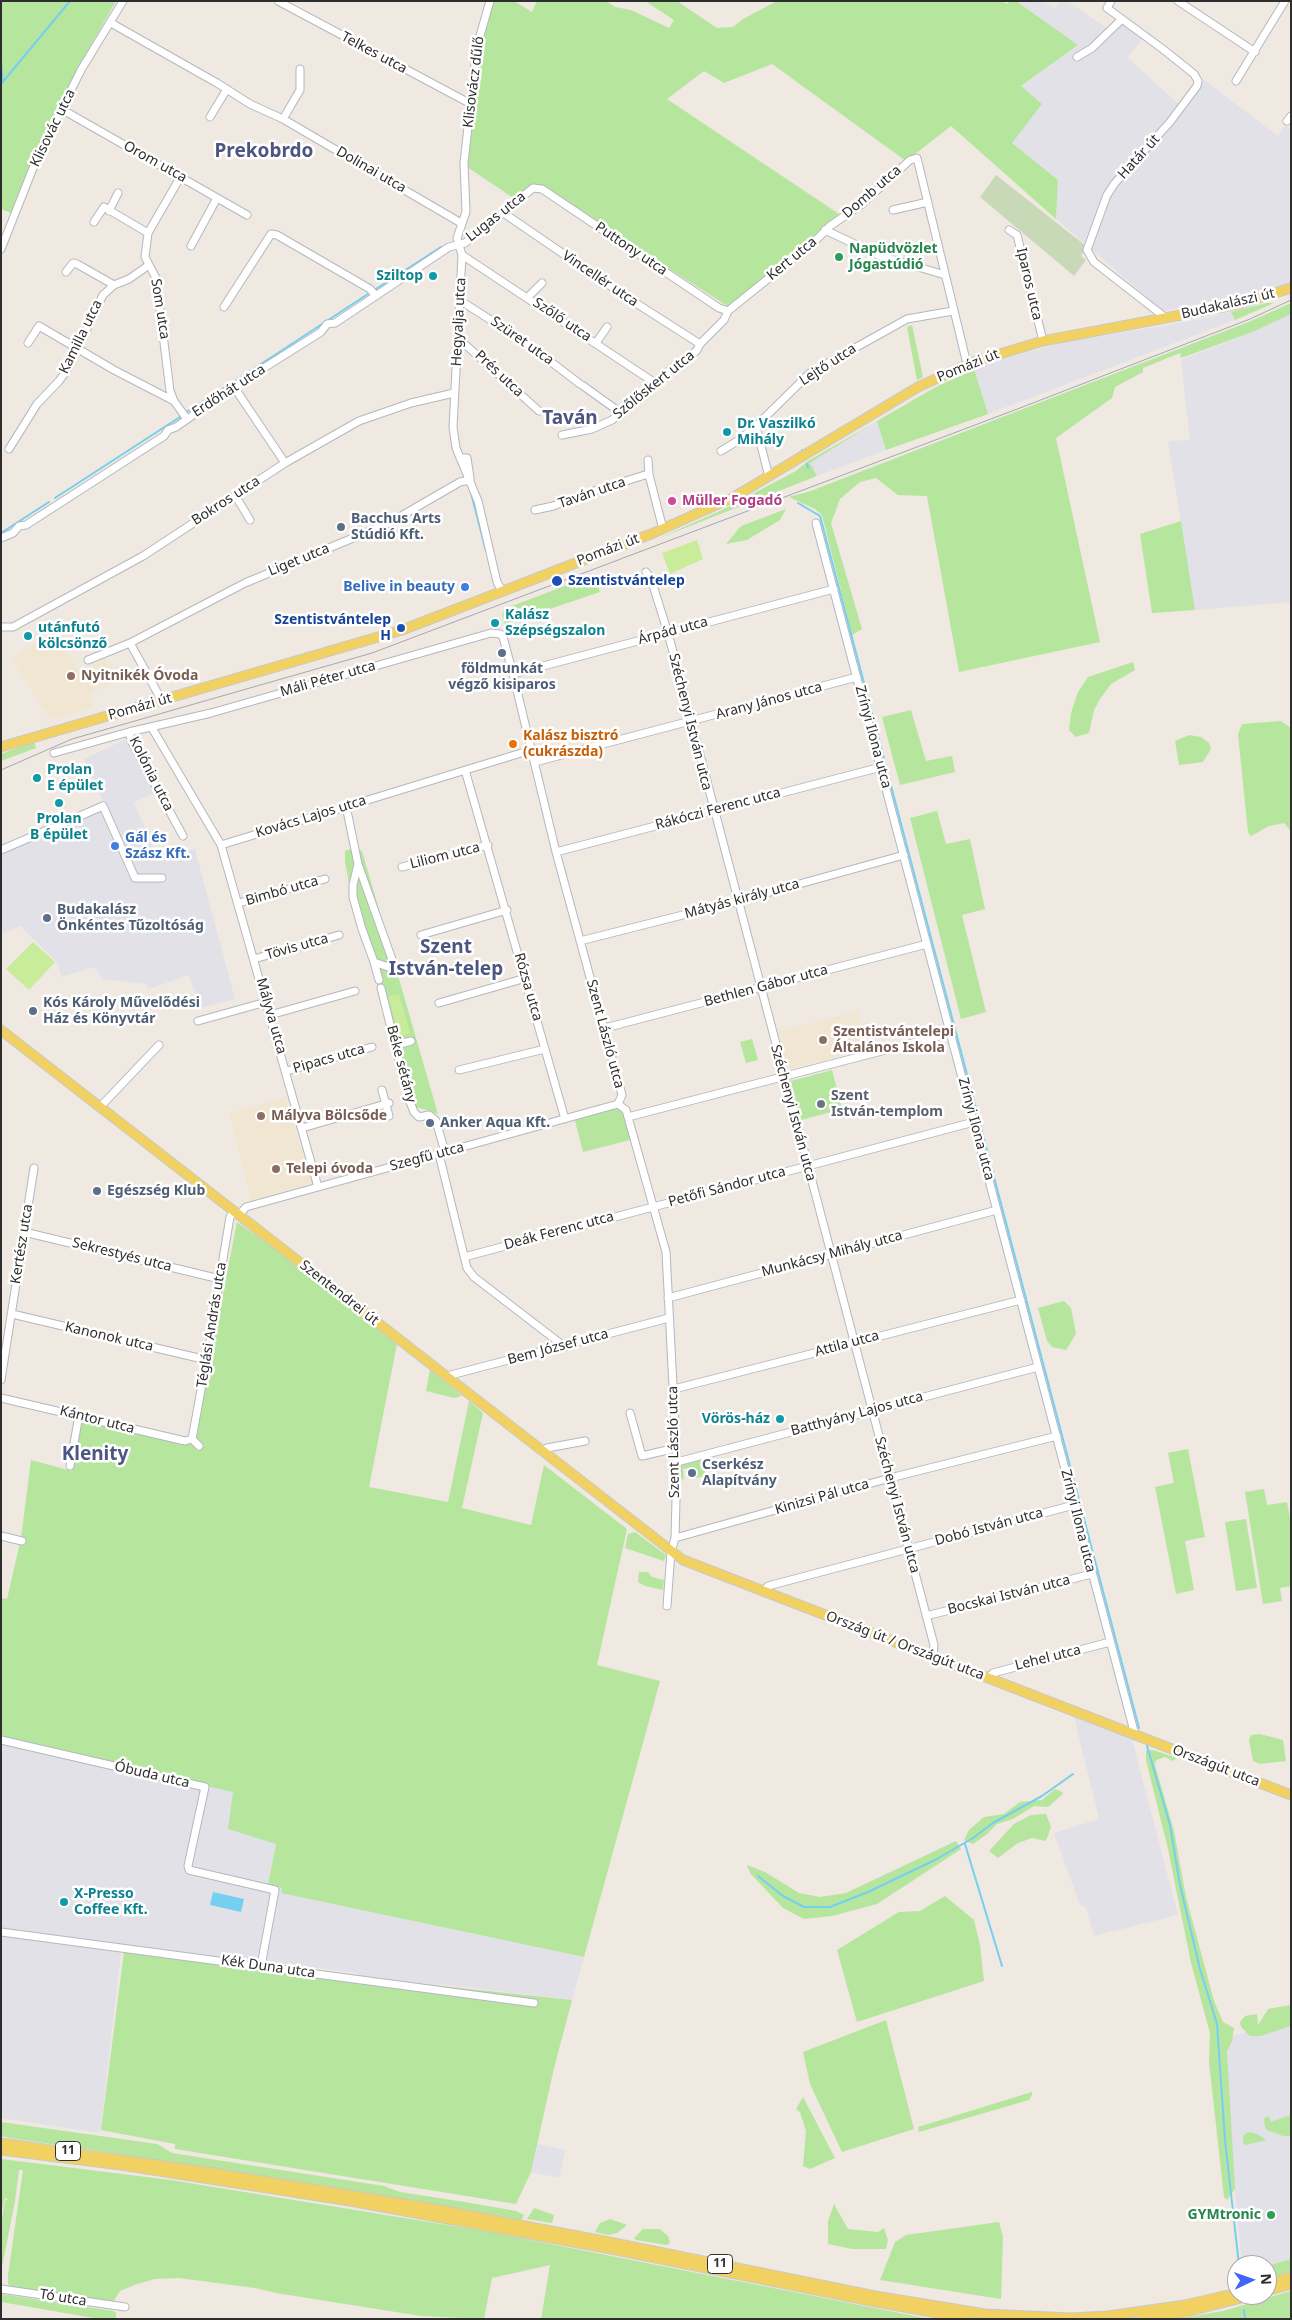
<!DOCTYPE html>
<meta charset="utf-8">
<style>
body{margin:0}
#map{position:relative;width:1292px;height:2320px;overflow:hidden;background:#efe9e1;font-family:"Noto Sans",sans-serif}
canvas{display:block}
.frame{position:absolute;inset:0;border:2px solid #2e2e2e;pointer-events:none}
.north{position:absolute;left:1227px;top:2255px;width:50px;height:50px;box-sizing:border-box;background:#fff;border:1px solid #ababab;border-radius:50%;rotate:87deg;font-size:14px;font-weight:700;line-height:20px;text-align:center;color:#2e2e2e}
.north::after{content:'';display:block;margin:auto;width:18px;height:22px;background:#4264fb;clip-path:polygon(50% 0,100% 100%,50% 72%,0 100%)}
</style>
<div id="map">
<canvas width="1292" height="2320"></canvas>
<div class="frame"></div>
<div class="north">N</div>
</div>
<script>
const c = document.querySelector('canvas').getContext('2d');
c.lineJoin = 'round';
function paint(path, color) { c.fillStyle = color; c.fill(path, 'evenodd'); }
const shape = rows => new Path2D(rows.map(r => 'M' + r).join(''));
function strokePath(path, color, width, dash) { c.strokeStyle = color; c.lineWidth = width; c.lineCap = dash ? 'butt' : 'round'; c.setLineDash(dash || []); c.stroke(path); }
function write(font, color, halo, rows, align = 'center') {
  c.font = font + ' "Noto Sans",sans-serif'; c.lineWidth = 5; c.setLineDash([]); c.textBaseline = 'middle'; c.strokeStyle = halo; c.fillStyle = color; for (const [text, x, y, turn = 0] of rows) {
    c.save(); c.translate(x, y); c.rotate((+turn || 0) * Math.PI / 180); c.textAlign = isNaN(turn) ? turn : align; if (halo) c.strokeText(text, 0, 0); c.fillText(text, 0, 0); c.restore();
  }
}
const industrial = shape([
 [1016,1,1043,1,1055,9,1060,1,1067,1,1108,29,1122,22,1142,39,1128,58,1183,108,1204,80,1278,136,1285,125,1291,129,1291,284,1163,311,1056,219,1058,180,1011,143,1042,104,1021,87,1078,45],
 [1231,312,1235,320,988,414,974,369,1006,358,1066,342,1203,319],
 [1291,314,1291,602,1195,610,1168,441,1190,440,1181,360,1255,331],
 [878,421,886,450,817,476,810,463],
 [126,739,156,793,134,802,157,859,195,849,235,999,200,1008,189,975,149,989,146,984,102,979,95,967,61,977,57,962,20,926,1,934,1,852,105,806,84,759],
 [1074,1717,1132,1739,1178,1915,1094,1936,1086,1907,1080,1905,1054,1833,1099,1819],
 [1,1736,235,1790,276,1844,268,1883,282,1888,282,1893,584,1957,572,2000,439,1984,408,2186,330,2173,358,1973,122,1945,100,2133,1,2118],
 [1291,2019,1291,2259,1267,2266,1242,2265,1220,2040],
 [538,2144,565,2150,559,2178,531,2172]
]);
const education = shape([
 [53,633,80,672,105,658,122,680,91,692,93,707,51,720,11,658],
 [858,1011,867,1049,788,1069,778,1032],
 [286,1097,300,1147,304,1146,314,1183,251,1200,229,1113]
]);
const green = shape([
 [1,1,116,1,79,66,25,177,11,213,1,209],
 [493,1,514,1,532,12,537,1,606,1,615,7,631,10,669,28,674,20,645,1,677,1,717,28,733,27,743,19,777,1,1002,1,1007,4,1010,1,1016,1,1078,45,1021,86,1042,104,1012,143,1058,180,1056,219,951,126,906,161,772,64,724,83,704,71,667,99,839,214,729,307,543,188,536,184,518,201,467,167,474,115,481,40],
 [1267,303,1274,303,1235,320,1231,312],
 [1291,303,1291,314,1255,331,1181,358,1180,353,1143,368,1143,372,1115,387,1112,398,1056,438,1100,642,959,672,927,496,898,495,876,478,860,482,840,499,831,523,862,629,852,635,822,515,815,509,789,497,808,492,1251,321],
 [912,325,923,377,917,380,907,327],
 [974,369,988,414,886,450,877,421,810,463,817,476,657,539,720,511,796,471,808,461,934,388],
 [786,509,780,520,747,540,726,544,741,526],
 [1181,521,1195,610,1152,613,1140,534],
 [594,575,600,592,505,624,502,615,504,609],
 [1133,662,1135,670,1111,684,1100,699,1094,710,1089,733,1076,737,1069,730,1071,713,1078,692,1088,677],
 [911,710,926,761,952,756,955,772,900,785,882,717],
 [1281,721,1291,728,1291,831,1284,823,1269,826,1251,836,1248,832,1238,734,1242,724],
 [1189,735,1201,737,1209,743,1211,749,1203,762,1179,765,1175,741],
 [34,742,36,748,1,761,1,754],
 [937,811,946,844,970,839,985,909,962,915,986,1012,961,1019,910,818],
 [356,847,362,851,438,1114,414,1106,356,915,349,884,345,861,345,851],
 [752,1039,758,1060,746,1063,740,1042],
 [832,1070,842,1109,801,1120,791,1081],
 [618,1104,626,1110,634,1139,583,1152,574,1117],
 [237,1222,281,1253,397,1344,369,1487,448,1502,469,1401,483,1413,462,1508,531,1525,544,1465,627,1529,597,1665,660,1681,584,1957,281,1893,282,1888,268,1884,276,1844,228,1829,233,1792,1,1739,1,1598,7,1599,21,1538,31,1460,72,1471,80,1421,188,1443,195,1437],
 [1064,1301,1071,1308,1076,1334,1066,1350,1052,1347,1047,1341,1038,1308],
 [430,1369,462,1396,454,1398,426,1391],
 [1188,1449,1205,1537,1185,1541,1194,1590,1176,1594,1155,1487,1174,1483,1168,1453],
 [702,1459,706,1476,696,1478,692,1467,683,1469,684,1479,680,1480,680,1465],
 [1264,1489,1267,1505,1287,1502,1291,1523,1291,1586,1280,1588,1282,1601,1263,1604,1245,1492],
 [1246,1519,1257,1588,1236,1591,1225,1522],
 [635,1532,666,1555,664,1561,625,1548,628,1534],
 [639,1572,648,1572,652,1577,664,1580,663,1590,645,1586,638,1582],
 [1260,1734,1283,1740,1286,1761,1260,1764,1253,1761,1249,1740,1251,1735],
 [1153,1750,1177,1758,1173,1761,1165,1757,1156,1760,1155,1765,1174,1831,1186,1897,1214,2001,1223,2022,1234,2028,1232,2041,1227,2051,1235,2189,1227,2200,1224,2197,1209,2062,1210,2033,1191,1963,1168,1849,1146,1760,1146,1751],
 [1055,1789,1062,1792,1063,1794,1048,1807,1034,1806,1013,1819,997,1824,986,1835,973,1844,964,1840,969,1830,984,1817,1004,1814,1020,1802,1042,1800],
 [1046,1814,1051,1827,1046,1841,1032,1838,1018,1843,998,1858,989,1851,1014,1824,1031,1815],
 [956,1841,961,1849,877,1904,832,1916,804,1919,783,1908,750,1873,747,1865,765,1872,799,1893,820,1897,846,1893],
 [945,1896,974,1920,980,1945,984,1981,857,2022,837,1950,899,1912,920,1911],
 [124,1952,572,2000,554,2068,531,2172,516,2204,175,2149,175,2144,101,2130],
 [1291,2005,1291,2026,1260,2036,1250,2036,1241,2027,1240,2022,1245,2016,1257,2014,1258,2025,1268,2009],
 [886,2020,914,2129,842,2152,810,2084,803,2052],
 [1032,2092,1032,2095,1029,2100,919,2132,918,2127],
 [803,2097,835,2158,810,2169,803,2166,806,2131,800,2112,796,2109],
 [1291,2115,1291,2136,1283,2136,1267,2130,1265,2127,1264,2118,1269,2116,1271,2122],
 [1,2122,157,2144,172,2153,384,2186,400,2192,471,2203,516,2211,524,2215,521,2221,105,2152,10,2138,1,2136],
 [1251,2132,1259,2135,1266,2140,1246,2145,1243,2143,1243,2136,1246,2133],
 [1,2159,171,2180,490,2232,930,2319,541,2319,550,2265,492,2278,484,2319,421,2316,276,2293,255,2288,179,2278,155,2279,137,2284,120,2291,113,2302,11,2288,8,2284,8,2275,23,2170,19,2170,15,2201,1,2272,1,2224,5,2201,8,2199,5,2198,1,2216],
 [834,2204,848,2229,878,2232,884,2228,888,2240,886,2249,852,2249,828,2244,828,2221],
 [534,2208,554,2215,552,2223,527,2219],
 [610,2219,627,2225,617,2233,608,2235,595,2232,600,2223],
 [999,2222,1003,2236,1001,2299,880,2280,895,2242,906,2235],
 [643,2229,660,2229,668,2236,670,2243,667,2245,636,2240,634,2238],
 [1291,2259,1291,2272,1267,2280,1267,2266],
 [1291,2291,1291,2319,1177,2319,1223,2311],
 [1,2294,113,2311,116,2313,116,2319,99,2319,1,2302]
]);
const cemetery = shape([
 [996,175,1086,246,1081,256,1086,260,1074,276,980,197]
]);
const pitch = shape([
 [697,540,703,559,670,574,662,553],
 [33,942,55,962,29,990,6,969],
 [399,994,410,1033,399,1036,388,997]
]);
const water = shape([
 [213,1892,244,1899,241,1912,210,1905]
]);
const stream = shape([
 [1,62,3,83],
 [1,84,70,1],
 [376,289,441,247],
 [232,383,368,294],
 [188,411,227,386],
 [802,450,802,451],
 [807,464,808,468],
 [471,493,486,551],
 [55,498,180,417],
 [798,503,820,516,1139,1728],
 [1,533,49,502],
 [1147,1746,1170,1825,1180,1885,1200,1969,1217,2024,1225,2140,1239,2265],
 [965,1844,1002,1966],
 [758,1876,783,1896,804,1907,830,1907,868,1892,935,1860,973,1838,993,1823,1042,1796,1073,1774],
 [1244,2310,1245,2319]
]);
const minor = shape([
 [278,1,471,104],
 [490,1,477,46,464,163,466,212,457,238,462,255,453,427,456,448,478,501,497,582,502,591],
 [1111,1,1107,8,1164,50,1194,74,1198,81,1197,86,1170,122,1115,183,1107,195,1087,250,1094,262,1166,318],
 [1178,1,1255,52],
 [111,23,217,83,250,104,283,119,461,223],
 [1077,57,1092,48,1122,19],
 [1236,81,1285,1],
 [63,110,247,215],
 [210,117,227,89],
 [283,119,300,90,300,69],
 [1287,121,1291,116],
 [181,176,148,233,145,257,156,278,170,391,174,401,187,419],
 [893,210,928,202],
 [109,211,118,193],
 [502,212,628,298,700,344],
 [94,222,104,207,148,233],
 [825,230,878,255,945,275],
 [1009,230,1017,235,1043,341],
 [191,246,217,198],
 [1,249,35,163,81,70,123,1],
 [462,255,655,383],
 [66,272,73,263,77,264,114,285],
 [528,297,542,283],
 [461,301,525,342,580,384],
 [224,307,271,234,277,235,370,289,375,295],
 [459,339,539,411],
 [28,343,39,326,114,370,174,401],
 [596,343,607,327],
 [582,385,621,413],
 [234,387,285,463],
 [756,426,769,477],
 [562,435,592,429,612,420,676,365,686,361,697,350,700,344,724,320,728,311,815,241,830,226,862,204,910,160,917,158,967,364],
 [9,449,37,404,59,381,67,370,103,295,114,285,129,279,149,265],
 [721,451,739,440,756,426,810,373,907,319,953,311],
 [460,458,467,458,470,478],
 [648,460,649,475,663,529],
 [235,495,250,520],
 [535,510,553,506,597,490,645,475,649,475],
 [816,523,1135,1735],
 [1,538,13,533,19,526,26,525,164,436,168,430,176,427,232,388,321,332,327,324,335,323,449,247,465,243,533,188,542,189,719,308,728,311],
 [646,572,651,579,668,633,934,1645,933,1656],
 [1,627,13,627,143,556,285,463,359,421,411,403,454,393],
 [130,643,162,701],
 [88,660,130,643,245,583,389,523,460,482,470,480],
 [513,674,834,589],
 [152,728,221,845,531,750],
 [129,732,132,742,183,836],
 [54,753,129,732,211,713,491,633,500,634,503,637,513,674,556,852,622,1095,618,1104],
 [535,762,857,677],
 [465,770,565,1119],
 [346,806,358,864,394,965,388,967,374,962,362,929,353,897,353,885,358,864],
 [221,845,318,1187],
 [1,850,103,806,135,878,162,878],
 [556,852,881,767],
 [402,867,488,845],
 [239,903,325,879],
 [421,935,507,910],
 [580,941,738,901,904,855],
 [254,959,339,935],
 [374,962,379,980],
 [381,988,408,1097,414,1112,419,1117,429,1115,436,1121,445,1152],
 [439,1003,526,978],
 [270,1015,355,991],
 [198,1021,266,1002],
 [605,1028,927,944],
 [396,1045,411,1041],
 [459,1070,545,1049],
 [287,1071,372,1047],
 [382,1090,389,1116],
 [618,1104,626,1110,666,1252,677,1462,675,1538,671,1552,667,1606],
 [101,1106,159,1045],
 [628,1117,951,1033],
 [302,1128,389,1103],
 [439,1154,467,1268,474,1277,565,1347],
 [239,1215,246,1207,618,1104],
 [24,1232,220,1279],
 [464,1257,974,1122],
 [668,1298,997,1210],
 [12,1314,207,1360],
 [447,1376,669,1318],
 [1,1380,34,1168],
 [674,1389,1021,1300],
 [1,1398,185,1441,192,1439],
 [630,1413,642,1456,676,1448],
 [192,1439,216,1308,216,1301,230,1217,234,1211],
 [192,1439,199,1446],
 [543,1451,547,1448,585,1441],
 [677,1462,1038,1367],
 [70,1466,79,1415],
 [1,1536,22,1541],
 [675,1538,890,1478,1057,1436],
 [763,1592,768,1586,1074,1505],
 [926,1616,1092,1574],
 [988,1678,993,1673,1110,1642],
 [1,1740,205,1787,188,1866,189,1870,275,1890,261,1966],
 [1,1932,534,2003],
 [1,2289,125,2307]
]);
const major = shape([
 [1,747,402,630,651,534,734,497,918,387,973,362,1043,341,1239,304,1291,288],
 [1,1030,683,1560,1291,1795],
 [1,2143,214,2173,435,2209,609,2242,875,2296,985,2314,1071,2318,1108,2316,1185,2305,1237,2293],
 [1,2150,121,2165,350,2201,606,2248,871,2301,969,2319],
 [1267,2284,1291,2277],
 [1267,2291,1291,2284],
 [1143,2319,1186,2312,1253,2295]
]);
const tram = shape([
 [1,770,72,739,372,653,1020,408,1250,319,1291,300]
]);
const markers = [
 [839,257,5,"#2e9e5b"],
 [433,276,5,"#0f9aa8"],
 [727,432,5,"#0f9aa8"],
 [672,501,5,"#d1479c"],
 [341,527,5,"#5c6f8a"],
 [557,581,6,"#1a4fb4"],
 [465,587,5,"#3f7fe0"],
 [495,623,5,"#0f9aa8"],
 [401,628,5,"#1a4fb4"],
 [28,636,5,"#0f9aa8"],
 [502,653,5,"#5c6f8a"],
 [71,676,5,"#8d6e63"],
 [513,744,5,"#e8710a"],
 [37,778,5,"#0f9aa8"],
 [59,803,5,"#0f9aa8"],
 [115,846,5,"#3f7fe0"],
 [47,918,5,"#5c6f8a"],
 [33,1011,5,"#5c6f8a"],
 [823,1040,5,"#8d6e63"],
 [821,1104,5,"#6b7280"],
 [261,1116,5,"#8d6e63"],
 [430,1123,5,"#5c6f8a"],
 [276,1169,5,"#8d6e63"],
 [97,1191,5,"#5c6f8a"],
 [780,1419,5,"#0f9aa8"],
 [692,1473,5,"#5c6f8a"],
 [64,1902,5,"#0f9aa8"],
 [1271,2215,5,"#2e9e5b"]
];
const shields = [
 [68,2151,25],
 [720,2264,25]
];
const shieldNames = [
 ["11",68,2151],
 ["11",720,2264]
];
const streetNames = [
 ["Telkes utca",374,53,28],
 ["Klisovácz dűlő",474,82,-83],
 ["Klisovác utca",53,128,-64],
 ["Határ út",1139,157,-48],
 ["Orom utca",155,162,29],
 ["Dolinai utca",371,170,30],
 ["Domb utca",872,192,-41],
 ["Lugas utca",496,217,-38],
 ["Puttony utca",631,249,34],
 ["Kert utca",792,259,-39],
 ["Vincellér utca",600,279,34],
 ["Iparos utca",1029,284,77],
 ["Budakalászi út",1228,304,-13],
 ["Som utca",160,309,81],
 ["Szőlő utca",562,320,34],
 ["Hegyalja utca",459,322,-87],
 ["Kamilla utca",81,337,-64],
 ["Szüret utca",522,341,35],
 ["Lejtő utca",828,365,-33],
 ["Pomázi út",968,366,-22],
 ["Prés utca",499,374,43],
 ["Szőlőskert utca",654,385,-39],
 ["Erdőhát utca",229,391,-33],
 ["Taván utca",592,493,-19],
 ["Bokros utca",226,501,-33],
 ["Pomázi út",608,550,-21],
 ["Liget utca",299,560,-22],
 ["Árpád utca",673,631,-15],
 ["Máli Péter utca",328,679,-16],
 ["Arany János utca",769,701,-15],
 ["Pomázi út",140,707,-16],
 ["Széchenyi István utca",690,722,76],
 ["Zrínyi Ilona utca",873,737,75],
 ["Kolónia utca",151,774,63],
 ["Rákóczi Ferenc utca",718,809,-15],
 ["Kovács Lajos utca",311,817,-17],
 ["Liliom utca",445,856,-14],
 ["Bimbó utca",282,891,-16],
 ["Mátyás király utca",742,899,-15],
 ["Tövis utca",297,947,-16],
 ["Bethlen Gábor utca",766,986,-15],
 ["Rózsa utca",528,987,74],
 ["Mályva utca",271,1016,74],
 ["Szent László utca",605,1034,75],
 ["Pipacs utca",329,1059,-16],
 ["Béke sétány",401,1064,75],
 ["Széchenyi István utca",793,1113,75],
 ["Zrínyi Ilona utca",976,1129,75],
 ["Szegfű utca",427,1157,-15],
 ["Petőfi Sándor utca",727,1187,-15],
 ["Deák Ferenc utca",559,1231,-15],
 ["Kertész utca",22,1244,-81],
 ["Munkácsy Mihály utca",832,1254,-15],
 ["Sekrestyés utca",122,1255,14],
 ["Szentendrei út",339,1293,38],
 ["Téglási András utca",212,1325,-81],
 ["Kanonok utca",109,1337,13],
 ["Attila utca",847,1344,-15],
 ["Bem József utca",558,1347,-15],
 ["Batthyány Lajos utca",857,1414,-15],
 ["Kántor utca",97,1420,14],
 ["Szent László utca",674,1442,-91],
 ["Kinizsi Pál utca",822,1497,-16],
 ["Széchenyi István utca",897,1505,75],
 ["Zrínyi Ilona utca",1078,1521,76],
 ["Dobó István utca",989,1527,-15],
 ["Bocskai István utca",1009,1595,-14],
 ["Ország út / Országút utca",905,1646,21],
 ["Lehel utca",1048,1658,-14],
 ["Országút utca",1216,1766,21],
 ["Óbuda utca",152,1775,13],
 ["Kék Duna utca",268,1967,8],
 ["Tó utca",63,2298,9]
];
const leisureNames = [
 ["Napüdvözlet",849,249],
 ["Jógastúdió",849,265],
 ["GYMtronic",1261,2215,"right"]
];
const cultureNames = [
 ["Sziltop",423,276,"right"],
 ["Dr. Vaszilkó",737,424],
 ["Mihály",737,440],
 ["Kalász",505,615],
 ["Szépségszalon",505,631],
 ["utánfutó",38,628],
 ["kölcsönző",38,644],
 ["Prolan",47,770],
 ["E épület",47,786],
 ["Prolan",59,819,"center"],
 ["B épület",59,835,"center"],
 ["Vörös-ház",770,1419,"right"],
 ["X-Presso",74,1894],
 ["Coffee Kft.",74,1910]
];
const hotelNames = [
 ["Müller Fogadó",682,501]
];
const serviceNames = [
 ["Bacchus Arts",351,519],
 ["Stúdió Kft.",351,535],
 ["földmunkát",502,669,"center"],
 ["végző kisiparos",502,685,"center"],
 ["Budakalász",57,910],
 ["Önkéntes Tűzoltóság",57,926],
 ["Kós Károly Művelődési",43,1003],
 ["Ház és Könyvtár",43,1019],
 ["Anker Aqua Kft.",440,1123],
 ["Egészség Klub",107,1191],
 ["Cserkész",702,1465],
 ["Alapítvány",702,1481]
];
const transitNames = [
 ["Szentistvántelep",568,581],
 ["Szentistvántelep",391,620,"right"],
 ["H",391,636,"right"]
];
const shopNames = [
 ["Belive in beauty",455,587],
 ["Gál és",125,838,"left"],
 ["Szász Kft.",125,854,"left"]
];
const educationNames = [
 ["Nyitnikék Óvoda",81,676],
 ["Szentistvántelepi",833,1032],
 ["Általános Iskola",833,1048],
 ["Mályva Bölcsőde",271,1116],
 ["Telepi óvoda",286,1169]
];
const foodNames = [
 ["Kalász bisztró",523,736],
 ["(cukrászda)",523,752]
];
const worshipNames = [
 ["Szent",831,1096],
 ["István-templom",831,1112]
];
const districtNames = [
 ["Prekobrdo",264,152],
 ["Taván",570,419],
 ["Szent",446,948],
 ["István-telep",446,970],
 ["Klenity",95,1455]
];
paint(industrial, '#e3e1e8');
paint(education, '#f0e6d1');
paint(green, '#b6e59e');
paint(cemetery, '#c8d9b8');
paint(pitch, '#c9ec9a');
paint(water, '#75cff0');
strokePath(stream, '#75cff0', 2);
strokePath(minor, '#b4b7c1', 9);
strokePath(major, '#c9c9c9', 11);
strokePath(minor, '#fff', 7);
strokePath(major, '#f2d163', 9);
strokePath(tram, '#a3a6b8', 1);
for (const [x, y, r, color] of markers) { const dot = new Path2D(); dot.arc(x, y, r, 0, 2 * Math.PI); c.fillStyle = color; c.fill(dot); strokePath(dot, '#fff', 2); }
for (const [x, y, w] of shields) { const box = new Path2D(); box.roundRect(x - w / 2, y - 9.5, w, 19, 4); c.fillStyle = '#fff'; c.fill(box); strokePath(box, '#2e2e2e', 1); }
write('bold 12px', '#2e2e2e', null, shieldNames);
write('14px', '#2e2e2e', '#fff', streetNames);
write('bold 14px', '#27864d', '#fff', leisureNames, 'left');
write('bold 14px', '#0d838f', '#fff', cultureNames, 'left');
write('bold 14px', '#b23c85', '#fff', hotelNames, 'left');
write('bold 14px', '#4e5e75', '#fff', serviceNames, 'left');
write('bold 14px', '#164399', '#fff', transitNames, 'left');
write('bold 14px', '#366cbe', '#fff', shopNames, 'right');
write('bold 14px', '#785e54', '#fff', educationNames, 'left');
write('bold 14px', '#c56008', '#fff', foodNames, 'left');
write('bold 14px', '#5b616d', '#fff', worshipNames, 'left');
write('bold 19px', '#4d5680', '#fff', districtNames);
</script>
